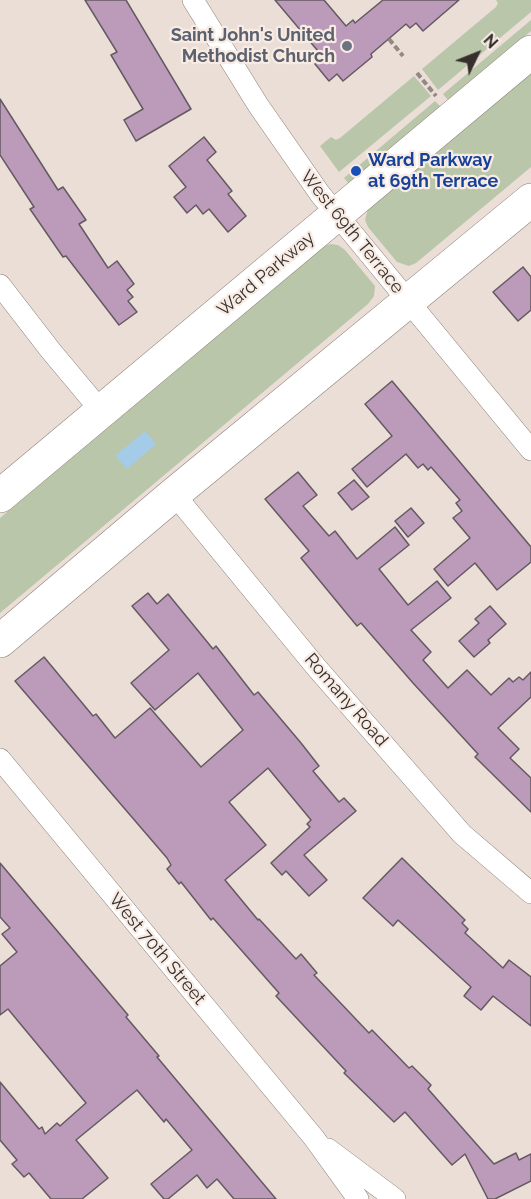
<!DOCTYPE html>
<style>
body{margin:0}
#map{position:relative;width:531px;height:1199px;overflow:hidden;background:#eaded7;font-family:Raleway,sans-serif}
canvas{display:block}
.north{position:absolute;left:447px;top:24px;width:60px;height:60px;-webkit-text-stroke:4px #f8ebe4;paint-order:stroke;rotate:47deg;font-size:16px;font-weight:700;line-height:24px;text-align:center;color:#35302d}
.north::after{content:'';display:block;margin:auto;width:21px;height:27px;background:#35302d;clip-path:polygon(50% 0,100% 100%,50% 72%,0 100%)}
</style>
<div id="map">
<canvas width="531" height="1199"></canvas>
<div class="north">N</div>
</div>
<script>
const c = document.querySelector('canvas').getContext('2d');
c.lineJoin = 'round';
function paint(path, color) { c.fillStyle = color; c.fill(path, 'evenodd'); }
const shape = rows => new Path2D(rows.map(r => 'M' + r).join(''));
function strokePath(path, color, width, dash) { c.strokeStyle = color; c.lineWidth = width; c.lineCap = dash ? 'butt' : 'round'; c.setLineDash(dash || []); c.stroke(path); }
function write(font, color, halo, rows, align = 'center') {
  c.font = font + ' Raleway,sans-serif'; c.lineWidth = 4.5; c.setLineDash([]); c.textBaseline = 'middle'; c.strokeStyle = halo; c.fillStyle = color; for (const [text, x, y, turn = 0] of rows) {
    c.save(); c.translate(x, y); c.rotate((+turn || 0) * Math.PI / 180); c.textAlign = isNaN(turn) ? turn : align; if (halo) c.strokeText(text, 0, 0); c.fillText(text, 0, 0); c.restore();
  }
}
const green = shape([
 [496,0,531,0,531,12,438,90,422,69,496,7,498,3],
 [531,20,531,31,448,100,443,94],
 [531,71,531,167,416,263,409,266,397,262,368,227,365,220,368,209],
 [414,76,431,96,339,172,320,146,331,137,336,140,340,138],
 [435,101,441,107,350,185,344,178],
 [331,244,338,245,345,250,375,286,374,296,368,304,0,613,0,518,318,250,323,246]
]);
const water = shape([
 [145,431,156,444,127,469,115,456]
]);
const building = shape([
 [85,0,126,0,191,109,136,141,124,120,143,109,111,55,117,52,85,0],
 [275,0,324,0,346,26,353,20,355,23,383,0,459,0,423,31,416,23,410,28,406,24,371,54,372,57,343,81,337,74,329,81,315,64,323,57,275,0],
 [0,99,58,190,63,187,86,220,79,224,108,268,117,261,134,284,127,290,133,297,128,301,137,312,119,325,66,256,63,257,30,209,34,207,0,155,0,99],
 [204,137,216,152,207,160,232,191,228,194,246,216,228,232,209,209,203,214,196,205,187,213,174,197,186,187,169,166,204,137],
 [523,267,531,277,531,310,518,321,493,292,523,267],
 [392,381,531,547,531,562,497,590,475,563,448,586,434,569,470,538,453,518,462,511,456,503,460,500,431,467,428,470,423,464,418,468,406,454,367,487,352,469,392,436,365,404,392,381],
 [298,472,317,495,303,506,329,536,335,531,357,559,395,527,409,545,379,569,408,605,437,581,451,598,411,630,431,652,423,660,448,688,467,670,491,695,509,678,513,682,519,677,523,680,531,672,531,697,498,728,519,749,510,758,531,778,531,812,475,757,478,754,413,683,361,623,357,626,301,558,309,551,265,499,298,472],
 [354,480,369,497,352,510,338,493,354,480],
 [411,508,424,523,408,537,395,521,411,508],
 [148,593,157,604,168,594,213,649,216,646,254,695,258,692,301,743,319,766,313,771,339,802,344,798,356,811,304,855,327,880,309,896,286,871,282,875,271,863,310,827,307,824,311,820,268,768,229,802,266,845,225,880,258,920,259,919,296,959,301,954,317,973,314,975,369,1033,372,1030,409,1068,412,1066,431,1085,428,1089,494,1164,516,1153,519,1160,531,1154,531,1181,495,1199,488,1199,465,1154,452,1165,405,1112,394,1122,344,1073,346,1071,276,996,279,993,213,918,211,920,181,882,179,884,167,869,171,865,167,858,15,681,44,657,93,716,96,714,115,738,150,708,201,767,243,730,198,673,155,710,131,683,169,650,132,606,148,593],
 [490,606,506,624,488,640,490,643,474,657,459,641,479,623,475,619,490,606],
 [402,858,465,920,462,923,468,929,465,933,503,968,509,960,531,977,531,1026,493,996,481,1010,464,996,471,987,398,920,393,926,363,898,402,858],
 [0,863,128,1015,126,1017,159,1056,157,1057,276,1199,234,1199,217,1179,207,1188,197,1175,168,1199,164,1199,151,1184,192,1150,166,1119,164,1122,137,1090,76,1140,108,1178,82,1199,51,1199,29,1173,24,1177,12,1164,17,1160,0,1140,0,1082,39,1129,42,1127,45,1134,57,1123,60,1126,86,1103,8,1009,0,1015,0,966,17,952,2,934,10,928,0,917,0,863]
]);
const path = shape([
 [389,39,403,56],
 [417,73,436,96]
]);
const street = shape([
 [193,0,258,105,320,194,531,450],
 [0,285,51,351,102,412],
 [174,494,316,667,462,834,531,893],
 [0,759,314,1138,358,1199],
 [328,1149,395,1199]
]);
const primary = shape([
 [0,496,531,52],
 [0,641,174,494,531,200]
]);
const markers = [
 [347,46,6,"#6b7280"],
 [356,171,6,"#1a4fb4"]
];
const worshipNames = [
 ["Saint John's United",335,36],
 ["Methodist Church",335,57]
];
const transitNames = [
 ["Ward Parkway",368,161],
 ["at 69th Terrace",368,182]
];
const streetNames = [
 ["West 69th Terrace",352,232,51],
 ["Ward Parkway",266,274,-40],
 ["Romany Road",346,700,49],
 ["West 70th Street",157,949,50]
];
paint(green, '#b9c6a9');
paint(water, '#a4cce8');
paint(building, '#bc9aba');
strokePath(building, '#635a62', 1.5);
strokePath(street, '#8b8079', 22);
strokePath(primary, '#8b8079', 34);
strokePath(path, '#928984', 4, [6, 3]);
strokePath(street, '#fff', 21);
strokePath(primary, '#fff', 33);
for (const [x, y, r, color] of markers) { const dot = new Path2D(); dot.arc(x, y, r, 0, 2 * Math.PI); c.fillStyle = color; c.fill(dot); strokePath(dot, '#f8ebe4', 2); }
write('bold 18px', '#5b616d', '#f8ebe4', worshipNames, 'right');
write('bold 18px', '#164399', '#f8ebe4', transitNames, 'left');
write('18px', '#35302d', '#f8ebe4', streetNames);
</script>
